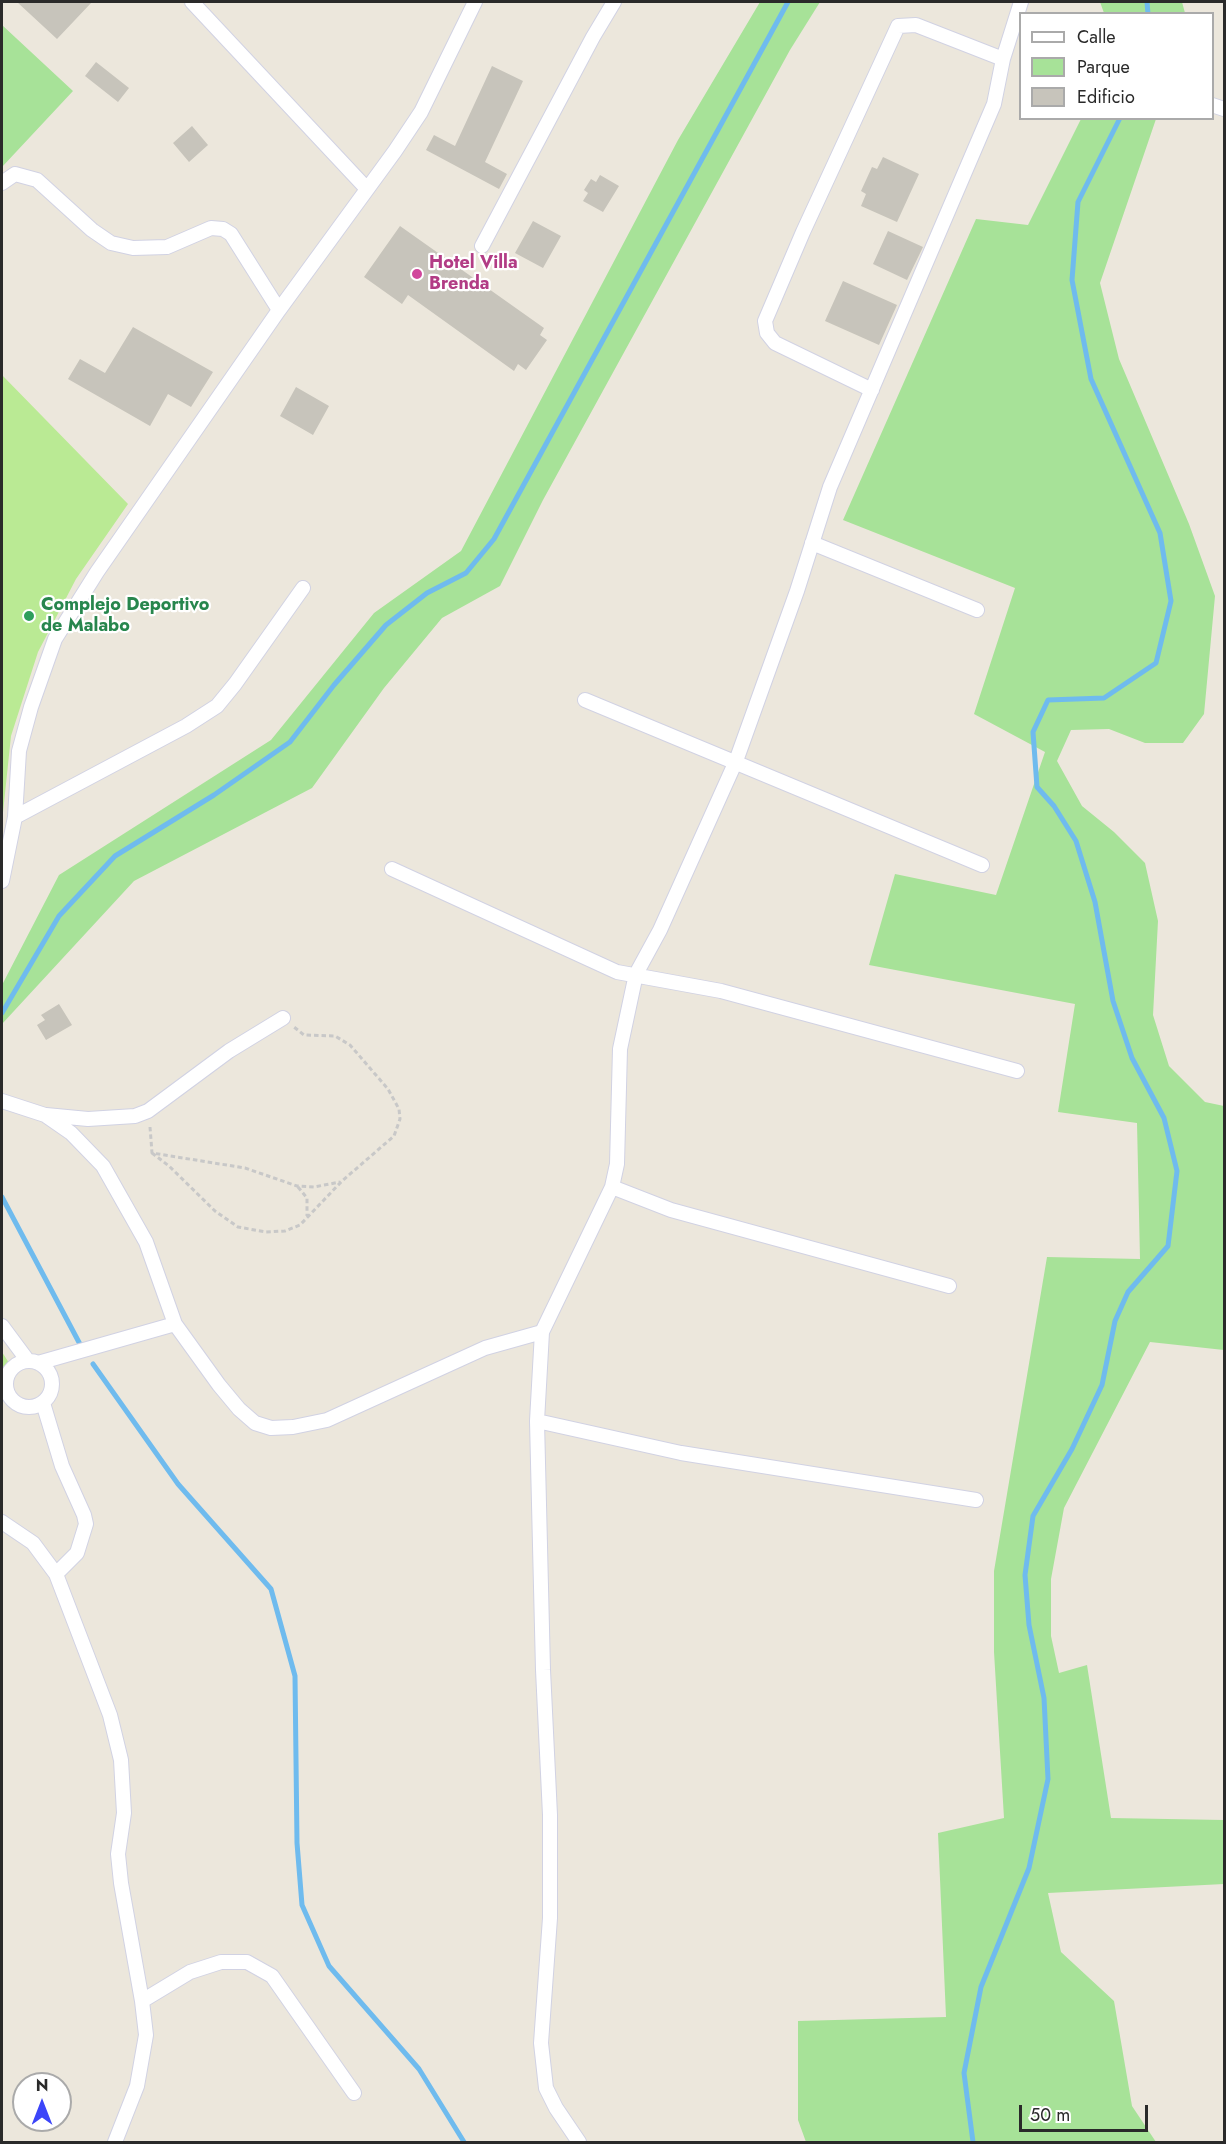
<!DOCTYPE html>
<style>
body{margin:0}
#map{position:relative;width:1226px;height:2144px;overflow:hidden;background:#ece7dc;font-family:Jost,sans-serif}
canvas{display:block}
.frame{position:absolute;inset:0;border:3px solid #2a2a2a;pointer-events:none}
.legend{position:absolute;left:1019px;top:12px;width:195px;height:108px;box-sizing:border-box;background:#fff;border:2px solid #aaa;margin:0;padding:8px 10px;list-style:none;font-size:18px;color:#2a2a2a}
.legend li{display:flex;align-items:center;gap:12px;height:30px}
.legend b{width:30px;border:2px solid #aaa}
.north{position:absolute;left:12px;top:2072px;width:60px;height:60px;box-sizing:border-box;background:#fff;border:2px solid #aaa;border-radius:50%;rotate:0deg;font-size:16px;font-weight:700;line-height:24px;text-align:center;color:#2a2a2a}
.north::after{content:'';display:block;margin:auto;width:21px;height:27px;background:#3c45f9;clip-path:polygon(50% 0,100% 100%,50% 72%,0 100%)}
.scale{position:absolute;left:1019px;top:2105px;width:129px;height:27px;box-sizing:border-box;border:3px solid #2a2a2a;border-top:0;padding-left:8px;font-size:18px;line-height:21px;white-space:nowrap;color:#2a2a2a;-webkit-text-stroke:4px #fff;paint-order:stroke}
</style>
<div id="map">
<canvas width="1226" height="2144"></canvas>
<div class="frame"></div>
<ul class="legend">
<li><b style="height:8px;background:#fff"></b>Calle</li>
<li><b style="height:16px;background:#a7e298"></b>Parque</li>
<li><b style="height:16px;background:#c7c4bb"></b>Edificio</li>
</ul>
<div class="north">N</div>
<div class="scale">50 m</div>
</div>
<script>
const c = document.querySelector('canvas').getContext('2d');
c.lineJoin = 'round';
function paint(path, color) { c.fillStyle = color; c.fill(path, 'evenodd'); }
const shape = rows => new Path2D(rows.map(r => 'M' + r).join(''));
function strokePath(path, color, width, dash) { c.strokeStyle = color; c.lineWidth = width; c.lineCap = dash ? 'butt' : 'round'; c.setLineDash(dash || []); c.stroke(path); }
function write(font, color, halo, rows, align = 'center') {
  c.font = font + ' Jost,sans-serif'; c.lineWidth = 4.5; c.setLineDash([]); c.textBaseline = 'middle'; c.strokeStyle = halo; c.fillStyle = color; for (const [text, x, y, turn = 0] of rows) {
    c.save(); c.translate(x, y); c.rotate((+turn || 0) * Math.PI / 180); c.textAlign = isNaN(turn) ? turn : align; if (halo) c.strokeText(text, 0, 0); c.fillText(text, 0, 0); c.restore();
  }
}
const green = shape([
 [760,2,820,2,790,50,543,500,500,586,442,618,384,688,312,788,134,881,2,1024,2,985,59,875,271,740,374,613,461,551,678,140],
 [1100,2,1182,2,1185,13,1104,13],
 [2,25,73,91,2,167],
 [1081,119,1156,119,1100,283,1119,359,1189,524,1215,596,1204,714,1183,743,1145,743,1109,729,1071,730,1057,761,1082,806,1114,832,1145,863,1158,921,1153,1015,1169,1066,1205,1102,1224,1106,1224,1350,1150,1342,1064,1508,1051,1579,1051,1636,1059,1673,1087,1665,1111,1818,1224,1820,1224,1884,1048,1893,1061,1952,1114,2001,1132,2106,1156,2142,806,2142,798,2120,798,2021,946,2017,938,1833,1004,1818,994,1652,994,1571,1047,1257,1140,1259,1137,1123,1058,1112,1075,1004,869,965,895,874,996,895,1045,752,974,714,1015,588,843,520,976,219,1028,225]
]);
const pitch = shape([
 [2,375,128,504,76,579,38,652,11,736,2,822],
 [2,1352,11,1366,11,1385,2,1386]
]);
const stream = shape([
 [1147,2,1148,14],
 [2,1013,59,916,115,856,214,795,290,742,334,685,386,625,427,593,466,573,494,539,788,2],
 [2,1197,82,1348],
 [93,1364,178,1484,271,1589,295,1676,297,1843,302,1905,329,1966,419,2069,464,2142],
 [973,2142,964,2073,981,1987,1029,1868,1048,1779,1044,1698,1029,1625,1025,1575,1033,1516,1072,1449,1102,1385,1115,1321,1128,1292,1168,1246,1177,1171,1164,1118,1132,1058,1113,1001,1095,902,1076,841,1054,806,1037,787,1033,732,1048,700,1104,698,1156,663,1171,601,1160,533,1091,379,1072,280,1078,202,1120,118]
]);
const building = shape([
 [17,2,92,2,57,39],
 [96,62,129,88,118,102,85,76],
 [492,66,523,81,485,162,507,174,499,189,426,150,434,135,455,146],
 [192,126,208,145,189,162,173,143],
 [883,157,919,174,897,222,861,206,866,194,861,191,872,167,877,169],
 [600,175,619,186,603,212,583,201,588,193,584,190,591,179,596,182],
 [533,221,561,236,543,268,515,253],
 [400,226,544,328,540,335,547,340,526,370,518,364,514,371,408,295,402,304,364,277],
 [888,231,923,247,907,280,873,264],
 [843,281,897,305,879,345,825,321],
 [133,327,213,372,191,407,168,394,150,426,68,379,80,359,105,373],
 [296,387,329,406,313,435,280,416],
 [59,1004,72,1025,46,1040,37,1025,45,1020,41,1015]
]);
const path = shape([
 [150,1127,152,1153,245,1168,297,1186,314,1187,340,1182],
 [152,1153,169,1166,215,1211,238,1227,266,1232,285,1231,300,1225,342,1181,394,1136,400,1119,399,1109,388,1089,350,1045,335,1036,304,1035,294,1027],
 [298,1187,307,1198,307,1216]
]);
const minor = shape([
 [192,2,367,189],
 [1212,105,1224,109],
 [2,183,15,174,37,180,92,230,111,243,133,248,167,247,211,228,223,229,231,234,279,310],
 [482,246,593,37,614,2],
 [872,390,775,343,767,333,765,321,803,232,898,26,916,25,1003,59],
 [812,543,977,610],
 [585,700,982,865],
 [15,817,186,726,217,706,235,684,303,588],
 [392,869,617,972,721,991,1017,1071],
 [2,881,15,817,19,751,31,707,55,639,97,572,279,310,395,151,421,112,475,2],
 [2,1101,45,1115,71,1133,103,1166,146,1242,175,1324,219,1385,239,1409,255,1423,271,1428,293,1427,327,1420,485,1348,542,1332],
 [46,1115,88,1119,135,1116,148,1111,229,1051,283,1018],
 [612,1187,671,1210,949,1286],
 [2,1326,28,1361],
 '6 1384a23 23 0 1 1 46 0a23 23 0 1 1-46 0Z',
 [38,1363,175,1324],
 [43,1403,62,1466,84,1515,86,1524,77,1553,56,1574],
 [537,1421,681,1453,976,1500],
 [2,1522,33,1543,56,1574,110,1715,121,1760,124,1813,118,1854,121,1883,142,2001,146,2035,137,2086,115,2142],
 [142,2001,190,1972,221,1962,247,1962,272,1976,354,2093],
 [579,2142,556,2108,546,2088,541,2043,550,1918,550,1815,543,1670,537,1421,542,1332,612,1187,617,1164,620,1049,636,974,660,930,736,761,797,591,830,487,994,104,1003,59,1021,2]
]);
const markers = [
 [417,274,6,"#d1479c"],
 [29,616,6,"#2e9e5b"]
];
const hotelNames = [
 ["Hotel Villa",429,264],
 ["Brenda",429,285]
];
const leisureNames = [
 ["Complejo Deportivo",41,606],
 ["de Malabo",41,627]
];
paint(green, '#a7e298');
paint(pitch, '#baea94');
strokePath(stream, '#6fbbee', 5);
paint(building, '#c7c4bb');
strokePath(minor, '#d1d2e3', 16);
strokePath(path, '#c8c8c8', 3, [4.5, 3]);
strokePath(minor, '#fff', 14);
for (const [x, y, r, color] of markers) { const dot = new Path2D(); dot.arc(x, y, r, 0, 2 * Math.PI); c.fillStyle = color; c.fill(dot); strokePath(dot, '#fff', 2); }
write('bold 18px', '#b23c85', '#fff', hotelNames, 'left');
write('bold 18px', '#27864d', '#fff', leisureNames, 'left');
</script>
